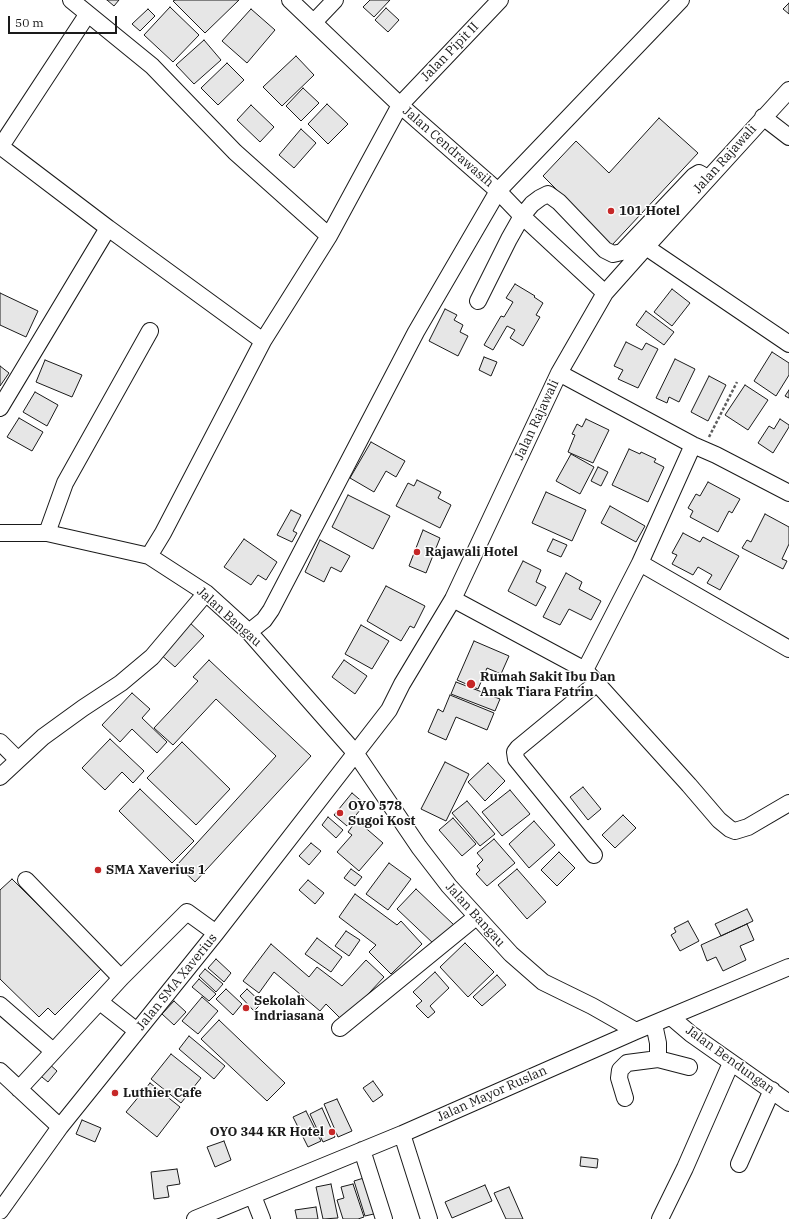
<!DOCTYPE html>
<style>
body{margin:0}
#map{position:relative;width:789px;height:1219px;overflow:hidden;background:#fff;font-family:"IBM Plex Serif",serif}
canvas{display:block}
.scale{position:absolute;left:8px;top:16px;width:109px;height:18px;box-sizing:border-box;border:2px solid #1a1a1a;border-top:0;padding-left:5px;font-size:12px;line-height:14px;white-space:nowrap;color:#1a1a1a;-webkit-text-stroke:3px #fff;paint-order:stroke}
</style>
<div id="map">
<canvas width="789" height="1219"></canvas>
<div class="scale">50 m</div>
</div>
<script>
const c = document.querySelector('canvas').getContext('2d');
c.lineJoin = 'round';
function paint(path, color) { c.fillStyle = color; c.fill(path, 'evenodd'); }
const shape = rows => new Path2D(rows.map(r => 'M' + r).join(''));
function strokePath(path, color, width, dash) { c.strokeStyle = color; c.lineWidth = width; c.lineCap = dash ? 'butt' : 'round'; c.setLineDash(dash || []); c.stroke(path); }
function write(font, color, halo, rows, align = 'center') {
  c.font = font + ' "IBM Plex Serif",serif'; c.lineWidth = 3; c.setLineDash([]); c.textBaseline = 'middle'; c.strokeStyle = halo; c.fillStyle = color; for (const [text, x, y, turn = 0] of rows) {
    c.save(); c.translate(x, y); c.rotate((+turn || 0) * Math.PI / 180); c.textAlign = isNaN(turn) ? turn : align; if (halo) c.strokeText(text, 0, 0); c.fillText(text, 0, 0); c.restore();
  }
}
const building = shape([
 [107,0,119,0,114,6,107,0],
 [175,0,239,0,205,33,173,1,175,0],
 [370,0,390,0,374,17,363,7,370,0],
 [789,3,789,14,783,9,789,3],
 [170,7,199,35,173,62,144,35,170,7],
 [386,8,399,20,388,32,375,20,386,8],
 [148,9,155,16,140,31,132,24,148,9],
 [251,9,275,30,247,63,222,41,251,9],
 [204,40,221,60,194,84,176,65,204,40],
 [296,56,314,75,282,106,263,87,296,56],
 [227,63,244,80,218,105,201,88,227,63],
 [303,88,319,103,301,121,286,106,303,88],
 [327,104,348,124,328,144,308,124,327,104],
 [251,105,274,127,260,142,237,120,251,105],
 [659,118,698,153,612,245,543,176,576,141,609,173,659,118],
 [301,129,316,143,294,168,279,155,301,129],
 [515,284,535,296,534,297,543,303,536,315,540,317,523,346,510,338,515,330,507,326,493,350,484,345,501,316,504,317,513,302,506,298,515,284],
 [672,289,690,303,672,326,654,312,672,289],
 [0,293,38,311,26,337,0,325,0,293],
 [445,309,457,315,454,320,463,325,460,332,468,336,458,356,429,341,445,309],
 [646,311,674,332,664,345,636,325,646,311],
 [626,342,642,350,646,343,658,349,638,388,618,379,623,370,614,366,626,342],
 [772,352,789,363,789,375,776,396,754,381,772,352],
 [484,357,497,362,491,376,479,370,484,357],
 [675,359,695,369,679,402,669,397,667,403,656,398,675,359],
 [45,360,82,375,72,397,36,382,45,360],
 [0,366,9,373,0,386,0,366],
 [709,376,726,385,708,421,691,412,709,376],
 [745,385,768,400,748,430,725,415,745,385],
 [789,390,789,398,785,396,789,390],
 [35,392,58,405,47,426,23,412,35,392],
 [19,418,43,432,32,451,7,437,19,418],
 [586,419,609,430,593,463,568,452,575,435,572,434,577,424,582,427,586,419],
 [780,419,789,425,789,427,773,453,758,443,769,426,774,429,780,419],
 [371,442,405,461,396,477,386,471,374,492,350,478,371,442],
 [629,449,640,454,641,452,656,459,654,462,664,467,648,502,612,485,629,449],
 [571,454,594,467,580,494,556,481,571,454],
 [598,467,608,472,601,486,591,481,598,467],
 [417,480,441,492,438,498,451,505,440,528,396,506,408,483,414,486,417,480],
 [708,482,740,499,732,513,729,511,718,532,690,517,693,511,688,508,696,494,700,496,708,482],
 [546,492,586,510,572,541,532,523,546,492],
 [348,495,390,516,373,549,332,527,348,495],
 [610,506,645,526,636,542,601,523,610,506],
 [291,510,301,515,293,531,297,533,292,542,277,535,291,510],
 [765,514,789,527,789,544,782,559,787,561,783,569,742,548,747,540,751,542,765,514],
 [423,530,440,538,426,573,409,566,423,530],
 [683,533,700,542,703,537,739,556,720,590,707,583,712,575,698,567,693,575,672,564,677,555,672,553,683,533],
 [244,539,277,562,266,580,258,575,251,585,224,567,244,539],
 [553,539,567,545,561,557,547,551,553,539],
 [320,540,350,556,341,572,331,567,324,582,305,572,320,540],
 [523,561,541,570,536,582,546,587,536,606,508,591,523,561],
 [566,573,582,582,579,589,601,601,591,620,569,609,560,625,543,617,566,573],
 [386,586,425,606,414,628,410,626,401,641,367,621,386,586],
 [188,621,204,636,175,667,159,653,188,621],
 [361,625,389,641,372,669,345,654,361,625],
 [474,641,509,656,501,674,487,668,478,689,457,680,474,641],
 [209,660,311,756,195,882,177,865,276,756,216,699,173,745,154,728,198,681,193,677,209,660],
 [344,660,367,676,355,694,332,677,344,660],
 [456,682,500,699,495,711,451,694,456,682],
 [132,693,150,709,142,718,167,742,157,753,132,729,120,742,102,725,132,693],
 [450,695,494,713,487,730,456,717,446,740,428,732,438,709,443,712,450,695],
 [110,739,144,771,133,783,122,772,105,790,82,768,110,739],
 [182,742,230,789,196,825,147,778,182,742],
 [445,762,469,774,446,821,421,809,445,762],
 [488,763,505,781,485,801,468,782,488,763],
 [583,787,601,809,588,820,570,797,583,787],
 [140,789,194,841,172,863,119,811,140,789],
 [510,790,530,814,502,836,482,812,510,790],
 [352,793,365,804,347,826,334,815,352,793],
 [467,801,495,834,480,846,452,813,467,801],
 [623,815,636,828,615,848,602,835,623,815],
 [328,817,343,830,336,838,322,825,328,817],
 [453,818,476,844,462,856,439,830,453,818],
 [356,821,360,825,361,824,383,843,359,871,337,852,352,835,348,832,356,821],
 [534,821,555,845,529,868,509,844,534,821],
 [494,839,515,863,487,886,476,874,480,870,477,866,483,860,477,853,494,839],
 [311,843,321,851,309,865,299,856,311,843],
 [559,852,575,868,557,886,541,870,559,852],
 [389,863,411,879,388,910,366,894,389,863],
 [351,869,362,877,355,886,344,878,351,869],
 [517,869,546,902,527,919,498,885,517,869],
 [12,879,102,968,55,1015,48,1008,39,1017,0,979,0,890,12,879],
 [308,880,324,893,315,904,299,890,308,880],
 [416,889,454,925,435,945,397,909,416,889],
 [355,894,397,925,401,921,422,944,391,974,369,952,376,945,339,917,355,894],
 [747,909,753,921,721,936,715,924,747,909],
 [688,921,699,941,680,951,671,935,676,932,674,928,688,921],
 [747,924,754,940,740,946,746,960,723,971,716,957,707,961,701,945,747,924],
 [346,931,360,940,349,956,335,946,346,931],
 [317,938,342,957,331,972,305,954,317,938],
 [465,943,494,972,468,997,440,967,465,943],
 [271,944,309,977,317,967,342,986,366,960,384,977,343,1021,326,1004,320,1011,274,972,259,993,243,981,271,944],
 [216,959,231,973,224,982,208,968,216,959],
 [205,969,223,984,216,992,199,976,205,969],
 [435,972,449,988,430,1006,435,1012,428,1018,416,1006,422,1001,413,992,435,972],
 [497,975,506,985,482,1006,473,997,497,975],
 [199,979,216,994,209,1001,192,987,199,979],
 [226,989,242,1004,233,1015,216,999,226,989],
 [247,989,262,1003,254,1011,240,996,247,989],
 [202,997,218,1011,198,1034,182,1021,202,997],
 [174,1001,186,1012,174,1025,162,1014,174,1001],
 [219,1020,285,1083,267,1101,201,1039,219,1020],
 [189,1036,225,1066,214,1079,179,1049,189,1036],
 [171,1054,201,1078,181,1103,151,1079,171,1054],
 [47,1062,57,1071,48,1082,37,1073,47,1062],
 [373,1081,383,1095,373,1102,363,1088,373,1081],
 [150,1083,180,1107,157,1137,126,1112,150,1083],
 [337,1099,352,1131,338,1137,324,1104,337,1099],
 [322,1108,335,1137,323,1142,310,1114,322,1108],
 [306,1111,321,1141,308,1147,293,1117,306,1111],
 [82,1120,101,1128,95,1142,76,1134,82,1120],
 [224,1141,231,1160,215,1167,207,1147,224,1141],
 [581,1157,598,1159,597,1168,580,1166,581,1157],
 [177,1169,180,1184,167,1186,169,1197,154,1199,151,1172,177,1169],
 [367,1177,378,1213,365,1216,354,1181,367,1177],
 [331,1184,338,1218,323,1219,316,1187,331,1184],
 [353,1184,364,1217,358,1219,343,1219,337,1200,344,1198,341,1187,353,1184],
 [485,1185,492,1201,452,1218,445,1202,485,1185],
 [509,1187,523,1219,506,1219,494,1193,509,1187],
 [316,1207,318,1219,297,1219,295,1210,316,1207]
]);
const path = shape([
 [709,437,737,382]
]);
const minor = shape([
 [71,0,152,66,235,152,329,236],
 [290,0,400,105,498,191,522,216,605,293],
 [314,22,335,0],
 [763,117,789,137],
 [0,146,108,228],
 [1,146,87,15],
 [646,247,789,344],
 [478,301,509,239,522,216,532,204,540,198,548,194,559,202,605,250,613,254,622,252,694,176,699,173,708,178],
 [559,373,693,445,716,455,789,493],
 [0,408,108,228,263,341],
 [693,445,640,563,789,649],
 [0,533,47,533,149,556,206,593,249,632,351,748],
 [47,533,65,483,150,331],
 [149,556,163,533,263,341,329,236,400,105,500,0],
 [453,599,585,670,689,785,719,820,730,829,735,831,748,827,789,803],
 [249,632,264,620,271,610,416,332,498,191,681,0],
 [585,670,640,563],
 [0,742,18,760],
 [356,754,419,847,449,886,511,954,543,982,592,1006,636,1031],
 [0,777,43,737,83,708,121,683,152,657,206,593],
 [594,855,516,759,515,752,518,748,597,683],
 [26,880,121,978],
 [100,1002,137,1031],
 [0,1005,53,1051],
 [671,1017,691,1034,789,1103],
 [654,1024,658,1043,658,1059],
 [340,1028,476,917],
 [0,1071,60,1127],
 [19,1089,121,978,187,912,216,933],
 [625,1098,619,1078,620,1070,627,1063,658,1059,689,1067],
 [402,1134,429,1219],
 [362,1150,384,1219],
 [739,1164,772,1090],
 [253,1196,262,1219],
 [0,1211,60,1127,216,933,389,710,402,684,453,599,559,373,605,293,646,247,789,90],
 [195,1219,402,1134,636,1031,789,967],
 [660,1219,685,1168,731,1063]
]);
const markers = [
 [611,211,4,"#c62828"],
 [417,552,4,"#c62828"],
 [471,684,5,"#c62828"],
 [340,813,4,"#c62828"],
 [98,870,4,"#c62828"],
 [246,1008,4,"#c62828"],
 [115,1093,4,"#c62828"],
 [332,1132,4,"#c62828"]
];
const streetNames = [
 ["Jalan Pipit II",450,52,-46],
 ["Jalan Cendrawasih",448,147,41],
 ["Jalan Rajawali",725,159,-48],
 ["Jalan Rajawali",537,420,-65],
 ["Jalan Bangau",229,617,42],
 ["Jalan Bangau",475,915,48],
 ["Jalan SMA Xaverius",177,982,-51],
 ["Jalan Bendungan",730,1060,36],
 ["Jalan Mayor Ruslan",492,1094,-24]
];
const poiNames = [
 ["101 Hotel",619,211],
 ["Rajawali Hotel",425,552],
 ["Rumah Sakit Ibu Dan",480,677],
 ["Anak Tiara Fatrin",480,692],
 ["OYO 578",348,806],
 ["Sugoi Kost",348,821],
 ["SMA Xaverius 1",106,870],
 ["Sekolah",254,1001],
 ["Indriasana",254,1016],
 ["Luthier Cafe",123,1093],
 ["OYO 344 KR Hotel",324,1132,"right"]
];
paint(building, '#e6e6e6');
strokePath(building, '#1a1a1a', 1);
strokePath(minor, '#1a1a1a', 18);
strokePath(path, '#5f5f5f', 2.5, [3, 2]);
strokePath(minor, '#fff', 16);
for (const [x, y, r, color] of markers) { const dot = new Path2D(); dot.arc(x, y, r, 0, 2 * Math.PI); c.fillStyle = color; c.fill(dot); strokePath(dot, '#fff', 1.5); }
write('13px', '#1a1a1a', '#fff', streetNames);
write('bold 13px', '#1a1a1a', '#fff', poiNames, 'left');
</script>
